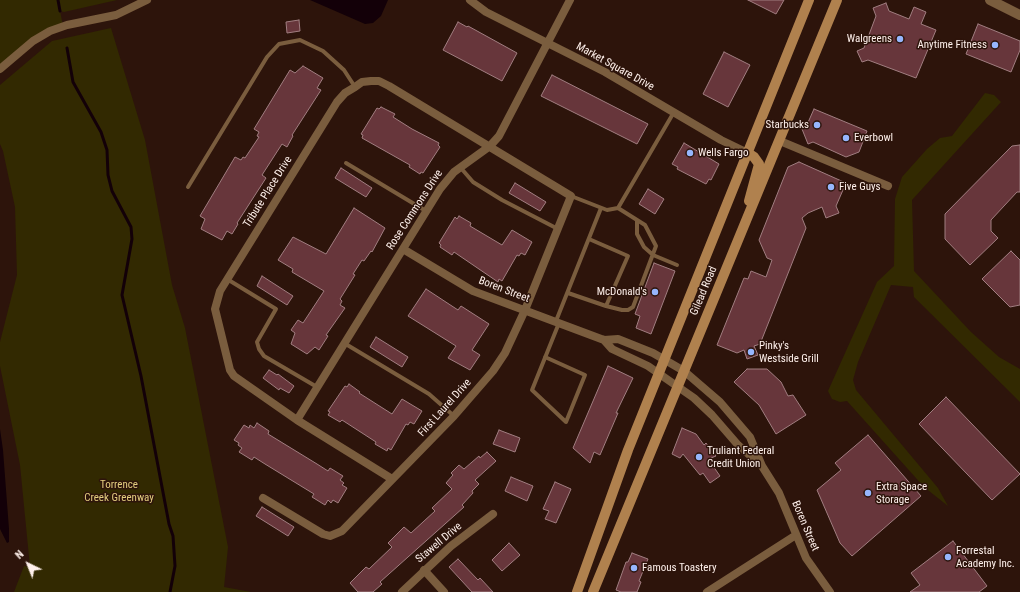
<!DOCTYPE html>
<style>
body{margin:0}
#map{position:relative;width:1020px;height:592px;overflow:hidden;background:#2d140b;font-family:"Roboto Condensed",sans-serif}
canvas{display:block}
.north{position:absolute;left:8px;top:544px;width:40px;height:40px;-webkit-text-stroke:3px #2d140b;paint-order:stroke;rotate:317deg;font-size:11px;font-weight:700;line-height:16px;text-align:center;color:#fef0eb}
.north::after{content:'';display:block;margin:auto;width:14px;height:18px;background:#fef0eb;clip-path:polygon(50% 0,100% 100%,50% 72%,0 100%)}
</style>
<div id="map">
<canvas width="1020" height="592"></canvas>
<div class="north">N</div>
</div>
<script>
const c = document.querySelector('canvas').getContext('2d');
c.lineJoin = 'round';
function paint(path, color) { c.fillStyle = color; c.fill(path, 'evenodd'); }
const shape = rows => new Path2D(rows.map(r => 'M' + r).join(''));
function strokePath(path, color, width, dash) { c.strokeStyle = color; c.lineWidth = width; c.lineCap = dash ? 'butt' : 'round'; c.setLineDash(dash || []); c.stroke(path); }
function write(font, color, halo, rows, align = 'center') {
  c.font = font + ' "Roboto Condensed",sans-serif'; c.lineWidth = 3; c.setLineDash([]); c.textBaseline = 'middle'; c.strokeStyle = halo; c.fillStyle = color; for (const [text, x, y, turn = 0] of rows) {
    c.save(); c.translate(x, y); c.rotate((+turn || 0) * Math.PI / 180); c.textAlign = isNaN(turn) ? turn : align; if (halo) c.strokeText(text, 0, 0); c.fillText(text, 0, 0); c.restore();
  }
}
const green = shape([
 [0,0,117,0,64,12,60,11,63,26,50,31,0,69],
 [111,28,145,140,172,285,185,328,228,547,224,587,251,592,14,592,24,566,30,567,20,465,0,366,0,342,17,275,15,207,3,151,0,144,0,85,52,41],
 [985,93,994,95,1001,102,912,200,914,271,971,332,999,357,1020,369,1020,402,914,297,913,287,891,285,858,362,853,380,856,390,938,488,948,506,924,487,847,401,840,402,832,399,828,391,877,282,894,266,895,199,902,177,927,149,940,138,952,136]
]);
const water = shape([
 [310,0,388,0,381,16,373,23,365,24],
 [0,429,3,450,9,529,9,542,7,543,0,529]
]);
const stream = shape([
 [58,0,60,11],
 [67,48,73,82,101,132,107,150,108,175,112,191,131,227,132,239,122,295,141,376,169,524,173,536,175,566,170,592]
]);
const building = shape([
 [748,0,784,0,776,14,748,0],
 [886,3,889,11,909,19,914,7,926,12,921,24,936,30,916,78,868,60,862,62,857,51,864,48,876,16,873,8,886,3],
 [299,20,300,31,287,33,286,22,299,20],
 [458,22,467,27,468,26,517,53,502,81,443,50,458,22],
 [978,24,1020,41,1020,50,1011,72,966,54,978,24],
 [724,52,750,65,728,107,703,94,724,52],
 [303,66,323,78,317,88,321,90,292,135,293,136,287,147,282,144,262,175,266,178,237,223,238,224,232,234,227,231,222,240,201,229,205,219,200,216,235,157,241,160,243,157,245,158,259,137,257,136,259,132,254,129,290,70,295,73,303,66],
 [552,75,648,124,637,144,541,96,552,75],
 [381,107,395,114,393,117,412,129,439,143,438,145,440,147,423,173,421,172,420,174,409,167,410,165,362,138,363,135,361,134,377,108,379,109,381,107],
 [814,109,867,131,859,152,846,157,813,142,808,144,802,129,806,127,814,109],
 [684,143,719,164,711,180,709,179,706,184,677,169,678,167,672,164,684,143],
 [1020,145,1020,192,1017,192,991,220,991,231,998,238,970,265,945,239,945,214,1012,146,1020,145],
 [799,162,846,183,836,206,839,213,826,218,822,207,808,213,802,218,806,228,760,344,754,346,758,355,747,359,744,350,737,353,717,345,744,278,748,279,751,271,766,277,772,260,767,258,759,240,788,167,799,162],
 [341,168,372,188,366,197,335,178,341,168],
 [515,183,546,202,540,211,509,193,515,183],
 [648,189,664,199,655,214,639,204,648,189],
 [354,208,385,228,372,252,371,251,364,261,362,260,353,274,355,275,340,299,342,301,340,305,345,308,326,335,328,336,319,350,315,347,307,354,291,344,295,333,291,330,298,320,303,323,324,291,292,272,293,269,278,260,293,237,326,254,354,208],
 [459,216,471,223,470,226,502,245,512,230,532,242,525,255,521,253,519,256,517,255,502,281,499,279,498,282,454,252,452,255,440,247,441,245,439,243,455,217,457,219,459,216],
 [1011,251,1020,260,1020,305,1010,307,982,279,1011,251],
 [654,263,675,271,651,334,636,328,640,316,635,314,654,263],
 [262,276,293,296,287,305,257,286,262,276],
 [426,289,458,310,461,306,489,324,472,350,480,355,470,370,448,358,456,346,408,316,426,289],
 [376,337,408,357,402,367,370,347,376,337],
 [608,366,633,378,616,413,618,413,600,455,594,452,590,463,573,448,608,366],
 [747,369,767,369,781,382,788,396,793,395,806,415,776,434,759,405,734,382,747,369],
 [269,370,277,375,278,374,294,386,289,393,280,388,279,390,263,378,269,370],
 [349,384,360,392,359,393,392,414,402,399,422,411,414,424,410,422,408,425,406,424,391,450,388,448,387,451,375,444,376,442,342,420,340,422,328,415,330,412,328,411,345,386,347,387,349,384],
 [946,397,1020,474,992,500,919,424,946,397],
 [257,423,269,431,268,434,317,464,328,471,330,468,343,476,340,480,344,483,342,485,347,488,338,503,333,500,331,503,328,500,325,505,312,497,314,494,265,464,254,457,252,460,239,452,242,448,238,445,239,443,234,440,244,425,249,428,250,425,254,428,257,423],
 [682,428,696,434,704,445,706,443,716,456,711,458,715,464,713,466,720,476,710,483,703,473,700,475,683,454,680,458,672,454,682,428],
 [499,430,520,438,515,452,493,444,499,430],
 [868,435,921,496,852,556,840,543,817,490,841,470,835,463,868,435],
 [487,452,496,461,475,480,479,484,472,491,473,493,462,505,464,507,380,582,382,584,373,592,358,592,350,583,366,567,369,569,392,547,388,543,404,527,411,533,435,511,432,508,452,489,446,483,453,475,451,473,459,465,464,469,479,456,480,458,487,452],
 [511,477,533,486,527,501,505,491,511,477],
 [555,482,571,489,556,523,545,519,549,511,543,509,555,482],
 [262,507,294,527,288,536,256,516,262,507],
 [953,541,987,586,979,592,910,592,920,585,911,573,953,541],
 [509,543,520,555,502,571,492,560,509,543],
 [632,553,648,559,639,581,641,582,637,592,621,592,616,590,626,562,628,562,632,553],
 [458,559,478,580,480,578,493,592,472,592,449,567,458,559]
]);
const service = shape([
 [346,163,426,211],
 [460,167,473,182,502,200,558,229],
 [188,187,267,57,279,44,300,40,323,51,344,70,355,87],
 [571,196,607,210,618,208,674,112],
 [637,221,637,234,644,247,653,255,677,265],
 [227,279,276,309,257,342,259,349,264,356,317,387],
 [568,293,606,306,628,256,589,239],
 [606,306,622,310,628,310,633,307,656,246,645,225,618,208],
 [556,321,601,208],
 [344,343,429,394,454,416],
 [545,357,585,375,566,422,532,390,559,323]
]);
const minor = shape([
 [470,0,486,12,605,72,721,140,748,153],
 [0,69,33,41,50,31,67,25,116,15,147,0],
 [780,141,888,186],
 [403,249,473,291,604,340,618,339,653,353,684,371,720,402,750,437,762,466,779,493,806,558,830,592],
 [604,340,612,349,648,366,694,398,712,415,738,445,760,464],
 [297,420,440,189,454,172,490,146,499,136,570,0],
 [263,498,323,534,330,536,342,531,454,416,493,371,505,353,525,310,571,196,389,86,379,81,371,81,362,82,355,87,345,93,337,102,220,291,215,309,230,370,234,376,297,420,392,479],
 [424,570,444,592],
 [402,592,451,546,493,514],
 [707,592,796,535]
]);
const tertiary = shape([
 [990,0,1020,15]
]);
const secondary = shape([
 [748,153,754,157,759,164,749,201],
 [577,592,628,450,809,0],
 [593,592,837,0]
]);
const markers = [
 [900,39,4,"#96b6fd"],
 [995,45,4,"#96b6fd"],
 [817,125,4,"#96b6fd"],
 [846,138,4,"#96b6fd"],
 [690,153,4,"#96b6fd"],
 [831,187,4,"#96b6fd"],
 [655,292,4,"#96b6fd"],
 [751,352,4,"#96b6fd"],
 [699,457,4,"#96b6fd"],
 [868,493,4,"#96b6fd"],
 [948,557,4,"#96b6fd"],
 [634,568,4,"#96b6fd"]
];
const poiNames = [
 ["Walgreens",892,39,"right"],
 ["Anytime Fitness",987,45,"right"],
 ["Starbucks",809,125,"right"],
 ["Everbowl",854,138],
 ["Wells Fargo",698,153],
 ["Five Guys",839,187],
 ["McDonald's",647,292,"right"],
 ["Pinky's",759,346],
 ["Westside Grill",759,359],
 ["Truliant Federal",707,451],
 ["Credit Union",707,464],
 ["Extra Space",876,487],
 ["Storage",876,500],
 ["Forrestal",956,551],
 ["Academy Inc.",956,564],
 ["Famous Toastery",642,568]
];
const streetNames = [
 ["Market Square Drive",615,67,29],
 ["Tribute Place Drive",268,192,-58],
 ["Rose Commons Drive",415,210,-57],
 ["Boren Street",504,290,21],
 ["Gilead Road",704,291,-67],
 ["First Laurel Drive",445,408,-48],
 ["Boren Street",805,526,67],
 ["Stawell Drive",439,543,-40]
];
const parkNames = [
 ["Torrence",119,485],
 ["Creek Greenway",119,498]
];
paint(green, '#322901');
paint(water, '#130008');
strokePath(stream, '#130008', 3);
paint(building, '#67363b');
strokePath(building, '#a17e81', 1);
strokePath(service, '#7a5d3e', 4);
strokePath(minor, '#7a5d3e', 8);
strokePath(tertiary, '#7a5d3e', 10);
strokePath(secondary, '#b0814e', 10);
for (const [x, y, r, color] of markers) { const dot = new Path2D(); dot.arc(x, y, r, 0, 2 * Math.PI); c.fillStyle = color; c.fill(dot); strokePath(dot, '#2d140b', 1.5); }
write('11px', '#fef0eb', '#2d140b', poiNames, 'left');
write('11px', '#fef0eb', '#2d140b', streetNames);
write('11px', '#e3cd7f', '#2d140b', parkNames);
</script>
